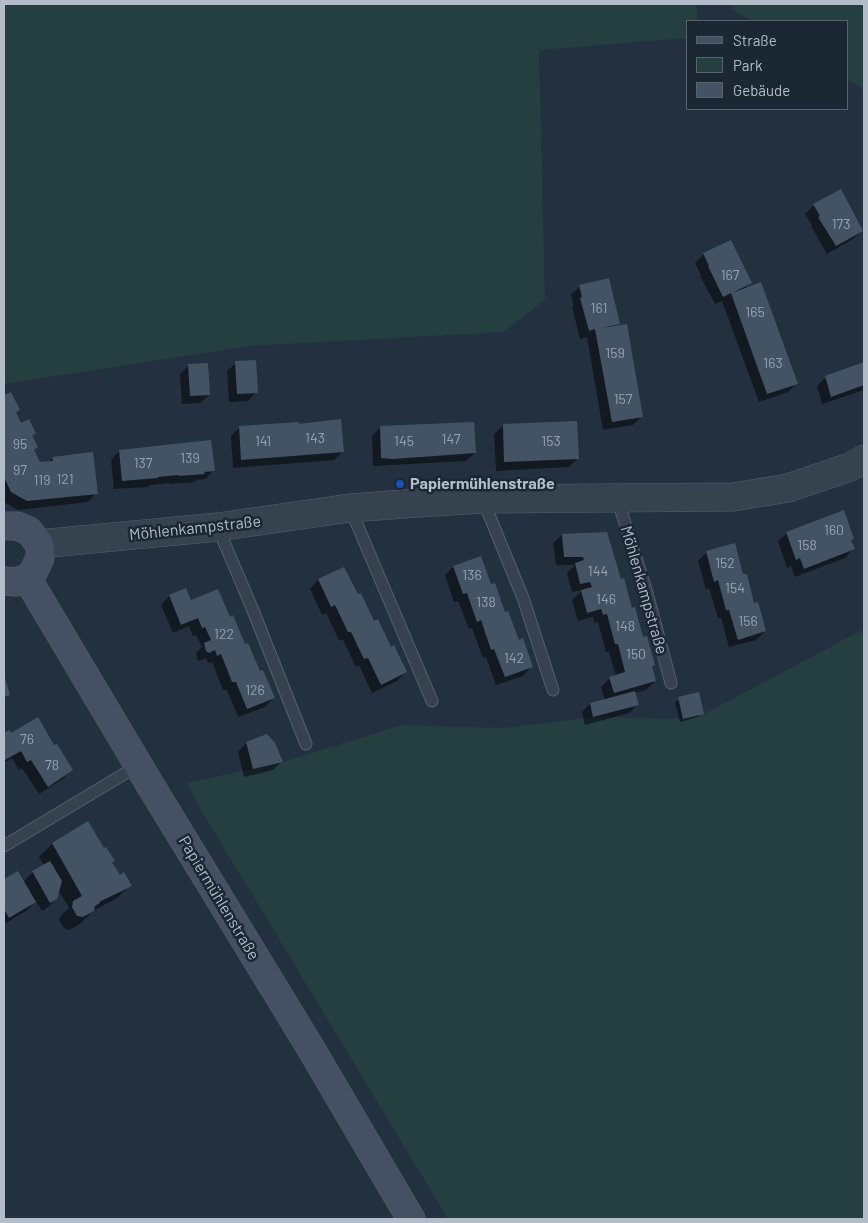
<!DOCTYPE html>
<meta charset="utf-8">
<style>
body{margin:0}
#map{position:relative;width:868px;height:1223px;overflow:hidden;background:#23303f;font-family:Barlow,sans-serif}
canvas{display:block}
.frame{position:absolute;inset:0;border:5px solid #b3bdca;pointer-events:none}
.legend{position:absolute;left:686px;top:20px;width:162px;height:90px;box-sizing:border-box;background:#1c2734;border:1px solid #586370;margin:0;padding:6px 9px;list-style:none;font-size:15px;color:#b3bdca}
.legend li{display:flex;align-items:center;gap:10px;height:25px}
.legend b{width:25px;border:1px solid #586370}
</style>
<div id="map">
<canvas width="868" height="1223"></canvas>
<div class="frame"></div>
<ul class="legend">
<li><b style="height:6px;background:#455162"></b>Straße</li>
<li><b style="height:14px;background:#253e40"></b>Park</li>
<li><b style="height:14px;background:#445364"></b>Gebäude</li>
</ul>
</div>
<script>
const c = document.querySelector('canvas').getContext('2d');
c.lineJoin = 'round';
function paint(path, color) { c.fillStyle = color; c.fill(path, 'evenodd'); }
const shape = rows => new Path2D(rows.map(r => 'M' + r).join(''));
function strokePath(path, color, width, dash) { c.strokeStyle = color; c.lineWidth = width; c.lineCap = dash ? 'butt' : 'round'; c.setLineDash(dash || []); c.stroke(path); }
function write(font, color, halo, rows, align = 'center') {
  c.font = font + ' Barlow,sans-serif'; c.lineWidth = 5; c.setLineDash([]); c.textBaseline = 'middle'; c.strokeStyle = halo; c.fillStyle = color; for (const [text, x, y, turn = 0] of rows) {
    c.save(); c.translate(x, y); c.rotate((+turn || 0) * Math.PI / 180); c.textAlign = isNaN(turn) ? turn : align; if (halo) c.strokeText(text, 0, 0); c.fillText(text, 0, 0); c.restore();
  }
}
const green = shape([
 [4,4,696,4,698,21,687,21,687,38,539,50,545,300,503,332,250,346,4,384],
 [734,4,864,4,864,90,847,79,847,21,752,21,731,9],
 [864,629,864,1219,448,1219,195,800,187,783,283,762,402,725,503,728,593,717,683,719,704,714]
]);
const shadow = shape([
 [814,205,862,230,853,239,827,254,811,226,812,225,805,214],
 [704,254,750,283,744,289,797,383,788,392,759,402,722,301,715,304,700,276,701,275,695,263],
 [580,286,618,323,614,328,642,416,633,425,603,430,587,337,580,339,572,307,574,306,571,295],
 [236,363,256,392,248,401,229,402,227,371],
 [864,363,864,390,822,404,817,386,826,377],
 [189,365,209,395,200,403,182,404,180,374],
 [10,393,18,410,15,413,20,425,34,433,31,436,33,451,39,464,48,463,53,458,96,493,88,502,18,510,4,502,4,396],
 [298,425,342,452,334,460,233,468,231,436,239,428],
 [503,426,578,458,569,467,496,471,494,434],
 [380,428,475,453,466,461,373,466,372,436],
 [119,451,213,471,205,479,196,480,195,482,170,484,170,483,150,485,148,487,114,489,111,460],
 [606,533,620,580,653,665,651,667,655,681,646,690,634,693,637,705,629,713,585,725,582,712,590,704,605,700,601,687,610,678,616,676,609,652,606,652,598,622,594,623,593,617,578,621,572,600,583,590,572,592,567,573,575,565,556,565,553,543,562,535],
 [787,533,853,539,851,541,853,549,845,558,795,577,791,566,787,568,778,541],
 [707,552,742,576,765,631,756,640,729,647,721,618,718,618,709,588,706,590,698,561],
 [480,557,490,586,531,667,523,676,496,685,486,657,483,658,472,628,469,629,458,601,454,602,445,575,453,567],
 [344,568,357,596,405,672,397,681,372,693,359,665,356,667,343,640,339,640,326,613,322,615,310,589,318,580],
 [186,589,191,601,229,619,273,698,265,707,238,717,227,690,223,690,212,662,208,663,206,658,199,661,197,660,196,653,202,647,196,635,193,636,189,626,173,633,161,605,169,596],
 [679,699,702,713,698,717,680,722,675,703],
 [8,731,11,735,71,770,63,779,39,794,22,768,19,770,12,758,4,763,4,734],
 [266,735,282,761,273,770,244,777,238,752,246,743],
 [88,823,119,877,130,885,117,898,93,911,80,924,69,930,64,928,59,920,61,916,69,908,58,889,56,899,47,908,42,911,36,901,26,911,4,924,4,881,18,873,23,882,33,872,44,865,39,857,52,844]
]);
const building = shape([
 [841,189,863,231,836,246,818,217,820,216,813,204],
 [731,240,752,283,732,293,761,282,798,384,767,394,731,293,723,297,708,266,709,266,703,253],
 [609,278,620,324,601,328,627,324,643,417,612,422,595,329,589,331,580,298,582,297,579,285],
 [256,360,258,393,237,394,235,361],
 [864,362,864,385,831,397,825,376],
 [208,363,210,395,190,396,188,364],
 [11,392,20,410,16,412,21,423,29,419,36,434,32,435,38,447,34,450,40,462,53,461,52,457,93,452,98,494,27,501,11,492,4,477,4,395],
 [341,419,344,452,241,460,239,426,299,422,299,424],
 [577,421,579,459,504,462,503,424],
 [474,422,476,453,393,459,381,458,380,426],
 [211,440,215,471,204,472,205,474,179,476,178,475,158,477,158,478,122,481,119,450],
 [844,510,854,539,851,540,855,549,804,569,800,558,796,560,786,532],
 [607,532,621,579,624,578,632,608,635,607,643,637,647,636,655,665,652,666,656,681,614,693,609,677,625,672,618,644,615,644,607,614,603,615,601,609,587,613,581,590,592,587,590,582,580,584,575,563,584,560,583,557,564,557,562,534],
 [735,543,743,574,747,574,754,603,758,602,766,631,738,640,729,610,726,610,718,580,714,582,706,551],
 [481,556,491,584,495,583,505,612,508,611,519,640,523,638,533,667,505,677,494,649,491,650,481,620,477,622,467,593,463,594,453,566],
 [344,567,358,594,361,593,374,621,378,619,391,647,394,645,407,672,381,685,368,658,364,659,351,632,348,632,335,605,331,607,318,579],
 [186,588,191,600,218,589,230,617,233,615,245,644,248,643,260,671,263,670,275,698,247,709,236,682,232,682,221,654,217,656,215,650,209,653,206,651,204,643,211,640,205,627,202,628,198,618,181,625,169,595],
 [4,675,10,695,4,697],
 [635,691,639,705,593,717,590,703],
 [699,692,704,714,683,719,678,697],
 [38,717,54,745,57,744,73,770,48,787,31,760,27,762,21,751,5,760,4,759,4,733,9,730,11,733],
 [267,734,275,743,283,762,253,769,246,742],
 [88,821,104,848,106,847,115,861,112,862,120,875,124,872,132,886,99,902,100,903,95,906,94,911,83,917,77,916,72,907,73,901,82,896,52,843],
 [50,861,62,881,57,899,50,903,32,871],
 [18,871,36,902,9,918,4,909,4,879]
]);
const service = shape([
 [617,498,647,593,671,683],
 [483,500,523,598,553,690],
 [350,508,432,701],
 [218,528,252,608,306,744],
 [4,846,139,765]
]);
const tertiary = shape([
 [39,544,218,527,350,508,417,503,483,499,733,497,788,488,850,467,864,459]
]);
const secondary = shape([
 [4,526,17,526,29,531,39,544,40,550,40,558,33,573,27,578,16,582,4,581],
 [27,578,149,783,310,1047,411,1219]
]);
const markers = [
 [400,484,5,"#1a4fb4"]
];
const numberNames = [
 ["173",841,224],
 ["167",730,275],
 ["161",599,308],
 ["165",755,312],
 ["159",615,353],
 ["163",773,363],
 ["157",623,399],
 ["143",315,438],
 ["147",451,439],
 ["141",263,441],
 ["145",404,441],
 ["153",551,441],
 ["95",20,444],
 ["139",190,458],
 ["137",143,463],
 ["97",20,470],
 ["121",65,479],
 ["119",42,480],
 ["160",834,530],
 ["158",807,545],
 ["152",725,563],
 ["144",598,571],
 ["136",472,575],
 ["154",735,588],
 ["146",606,599],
 ["138",486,602],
 ["156",748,621],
 ["148",625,626],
 ["122",224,634],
 ["150",636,654],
 ["142",514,658],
 ["126",255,690],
 ["76",27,739],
 ["78",52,765]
];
const poiNames = [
 ["Papiermühlenstraße",410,484]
];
const streetNames = [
 ["Möhlenkampstraße",195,528,-6],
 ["Möhlenkampstraße",644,590,74],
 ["Papiermühlenstraße",219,898,59]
];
paint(green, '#253e40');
paint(shadow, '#0007');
paint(building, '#445364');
strokePath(service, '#55606d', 13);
strokePath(tertiary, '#55606d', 29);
strokePath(secondary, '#55606d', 29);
strokePath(service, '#37424f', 11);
strokePath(tertiary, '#37424f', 28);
strokePath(secondary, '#455162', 28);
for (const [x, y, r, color] of markers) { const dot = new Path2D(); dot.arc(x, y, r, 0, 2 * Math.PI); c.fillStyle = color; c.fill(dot); strokePath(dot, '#1c2734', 2); }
write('14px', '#97a2b0', null, numberNames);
write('bold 16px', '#b3bdca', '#1c2734', poiNames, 'left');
write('16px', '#b3bdca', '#1c2734', streetNames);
</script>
